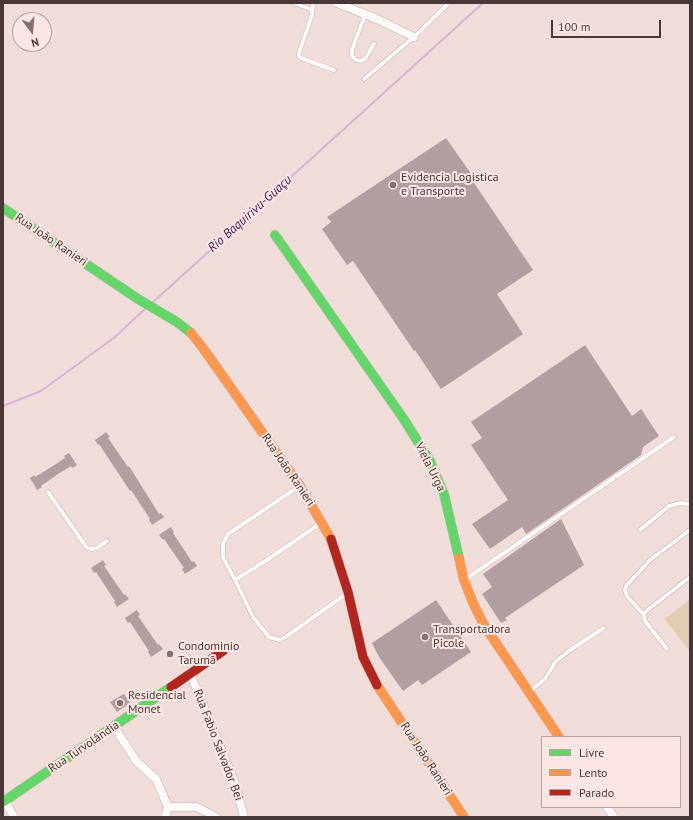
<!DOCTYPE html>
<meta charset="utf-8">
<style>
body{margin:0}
#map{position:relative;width:693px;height:820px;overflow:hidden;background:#f0dcd9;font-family:"PT Sans",sans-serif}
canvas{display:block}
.frame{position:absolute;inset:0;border:4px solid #473837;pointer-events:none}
.legend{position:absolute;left:541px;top:736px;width:140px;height:72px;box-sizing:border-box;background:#fce6e3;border:1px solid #b4a09e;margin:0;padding:5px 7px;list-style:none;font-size:12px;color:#473837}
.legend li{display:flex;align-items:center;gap:8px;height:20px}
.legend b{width:20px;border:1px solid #b4a09e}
.north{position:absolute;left:12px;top:12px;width:40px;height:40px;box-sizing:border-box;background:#fce6e3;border:1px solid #b4a09e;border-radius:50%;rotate:164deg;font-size:11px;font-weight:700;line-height:16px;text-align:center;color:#473837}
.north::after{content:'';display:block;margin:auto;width:14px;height:18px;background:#827170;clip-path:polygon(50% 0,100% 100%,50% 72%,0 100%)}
.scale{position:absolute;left:551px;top:20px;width:110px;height:18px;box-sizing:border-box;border:2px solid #473837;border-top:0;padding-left:5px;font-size:12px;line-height:14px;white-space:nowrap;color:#473837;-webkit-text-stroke:3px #fce6e3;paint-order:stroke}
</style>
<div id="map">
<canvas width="693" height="820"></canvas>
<div class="frame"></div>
<ul class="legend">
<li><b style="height:5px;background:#63d668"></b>Livre</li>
<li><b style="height:5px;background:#ff974d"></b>Lento</li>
<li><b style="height:5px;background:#b3261e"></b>Parado</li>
</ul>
<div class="north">N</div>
<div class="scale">100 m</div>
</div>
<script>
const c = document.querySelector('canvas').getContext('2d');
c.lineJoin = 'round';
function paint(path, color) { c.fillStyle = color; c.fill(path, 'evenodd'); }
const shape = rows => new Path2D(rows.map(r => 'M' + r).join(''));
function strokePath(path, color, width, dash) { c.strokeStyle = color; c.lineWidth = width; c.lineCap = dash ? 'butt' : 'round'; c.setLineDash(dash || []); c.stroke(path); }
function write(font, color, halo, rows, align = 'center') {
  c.font = font + ' "PT Sans",sans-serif'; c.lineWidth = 4; c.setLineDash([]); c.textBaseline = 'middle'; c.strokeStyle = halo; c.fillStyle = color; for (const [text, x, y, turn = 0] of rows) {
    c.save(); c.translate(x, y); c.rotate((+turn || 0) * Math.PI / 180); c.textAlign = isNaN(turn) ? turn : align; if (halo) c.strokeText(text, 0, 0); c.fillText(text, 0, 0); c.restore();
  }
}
const green = shape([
 [690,599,690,652,665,619]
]);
const stream = shape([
 [152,303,483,3],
 [3,406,41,391,115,337,146,308]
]);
const building = shape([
 [446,138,474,178,472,180,533,270,497,294,523,334,441,389,415,350,414,351,353,261,347,265,322,229,331,222,327,217],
 [585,345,632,416,641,409,659,436,643,447,641,455,526,534,522,527,490,549,472,524,508,500,471,445,482,438,471,422],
 [106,432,110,437,108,438,128,467,129,466,159,514,161,513,164,517,152,525,149,520,150,519,131,490,130,491,99,444,98,445,95,440],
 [69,453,77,465,72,468,71,466,58,474,41,486,42,487,37,490,30,478,35,475,35,477,53,466,65,458,64,456],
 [561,519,584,565,505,618,507,620,501,623,482,594,492,587,483,574],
 [171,527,174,532,173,533,192,562,194,561,197,566,185,574,182,569,184,568,164,539,163,540,159,535],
 [103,560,106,565,104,566,124,595,125,594,129,599,117,607,114,602,115,601,96,572,94,573,91,568],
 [436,600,471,652,422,685,418,680,403,691,379,657,372,643],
 [137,610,140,615,138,616,158,645,159,644,163,649,151,657,148,652,149,651,130,622,128,623,125,618],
 [124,694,130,703,117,712,110,702]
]);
const lane = shape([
 [294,3,312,10],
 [313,3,312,15,299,53,299,56,301,58,334,70],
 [365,15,352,50,352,56,356,60,361,61,365,59,374,44],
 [364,79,414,37,449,3],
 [48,492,87,548,92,549,97,548,107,541],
 [321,523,267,560,235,580,253,617,269,637,280,640,287,636,346,594],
 [640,530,669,506,681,503,690,504],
 [466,579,674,437],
 [235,580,223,557,223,544,228,534,298,487],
 [644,615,627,596,625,590,626,586,650,560,690,530],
 [667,649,645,621,644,615,645,612,690,577],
 [531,690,545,679,556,661,570,650,604,628]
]);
const street = shape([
 [337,3,377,19,414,37],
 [190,673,234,781,244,817],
 [114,727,137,762,156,779,168,807,197,807,216,817],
 [5,801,14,817],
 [607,807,614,817],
 [165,817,168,807]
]);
const fast = shape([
 [3,208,138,299,177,322,191,333],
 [275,235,403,418,430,461,444,494,459,558],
 [3,802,171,687]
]);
const slow = shape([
 [191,333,203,348,300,486,331,539],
 [459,558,464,580,473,603,484,625,559,737],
 [377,685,464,817]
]);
const jam = shape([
 [331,539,348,592,363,657,377,685],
 [171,687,223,651]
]);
const markers = [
 [393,185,4,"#827170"],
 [425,637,4,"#827170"],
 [170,654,4,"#827170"],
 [120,703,4,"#827170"]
];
const poiNames = [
 ["Evidencia Logistica",401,178],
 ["e Transporte",401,192],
 ["Transportadora",433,630],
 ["Picole",433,644],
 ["Condominio",178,647],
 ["Tarumã",178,661],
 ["Residencial",128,696],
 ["Monet",128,710]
];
const streetNames = [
 ["Rua João Ranieri",51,240,34],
 ["Viela Urga",430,467,63],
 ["Rua João Ranieri",288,470,56],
 ["Rua Fabio Salvador Bei",218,745,69],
 ["Rua Turvolândia",84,747,-34],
 ["Rua João Ranieri",426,759,57]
];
const waterNames = [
 ["Rio Baquirivu-Guaçu",250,214,-42]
];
paint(green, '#e1ceb1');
strokePath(stream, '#d8b5d6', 2);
paint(building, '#b29ea1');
strokePath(lane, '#c1b2b0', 5);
strokePath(street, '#c1b2b0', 9);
strokePath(fast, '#c1b2b0', 10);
strokePath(slow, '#c1b2b0', 10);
strokePath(jam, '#c1b2b0', 10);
strokePath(lane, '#fdfaf9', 4);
strokePath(street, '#fdfaf9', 8);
strokePath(fast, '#63d668', 9);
strokePath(slow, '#ff974d', 9);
strokePath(jam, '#b3261e', 9);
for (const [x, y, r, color] of markers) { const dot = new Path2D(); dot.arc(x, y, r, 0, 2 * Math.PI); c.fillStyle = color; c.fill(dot); strokePath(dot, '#fce6e3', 1.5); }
write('12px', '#473837', '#fce6e3', poiNames, 'left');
write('12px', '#473837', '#fce6e3', streetNames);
write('italic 13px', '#4a1752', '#fce6e3', waterNames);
</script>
